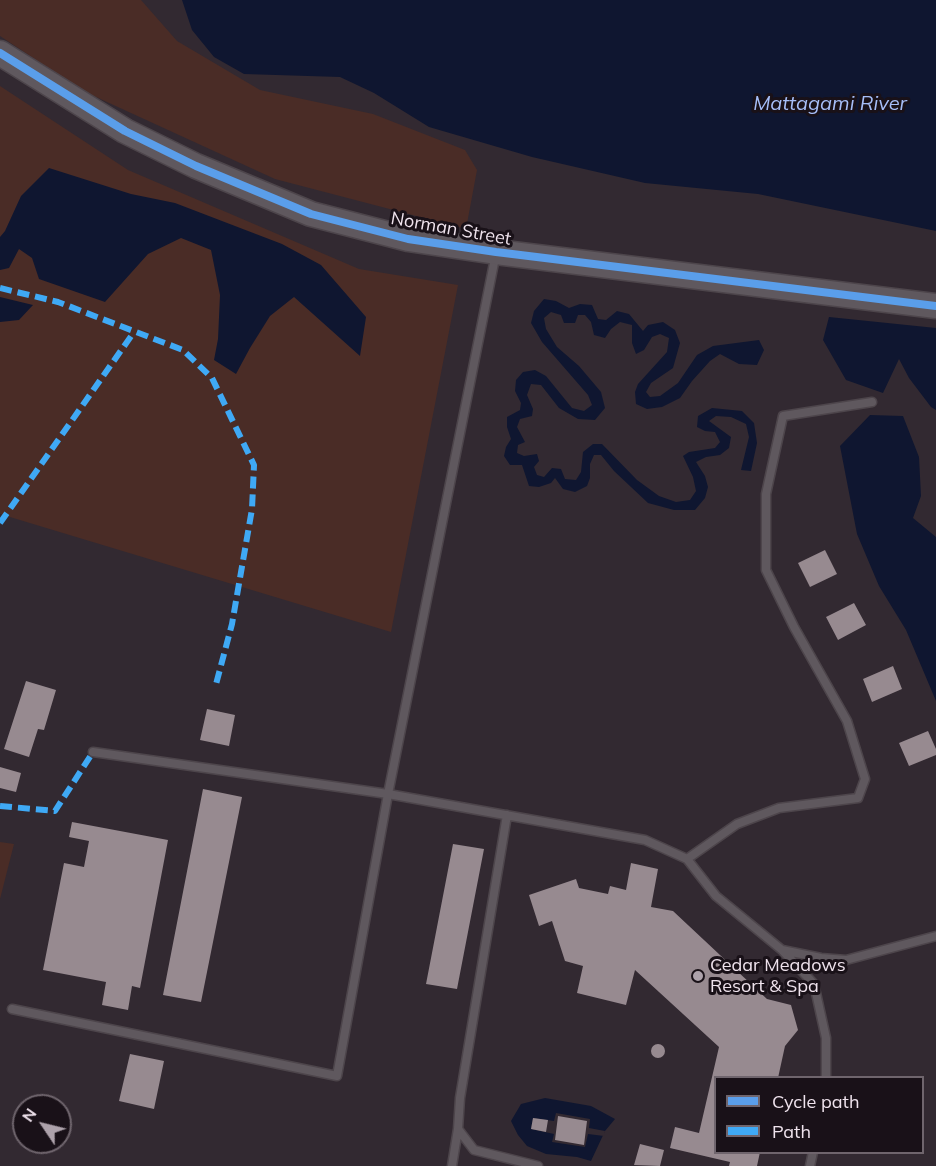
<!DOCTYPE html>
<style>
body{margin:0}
#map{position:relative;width:936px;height:1166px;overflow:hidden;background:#322931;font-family:Mulish,sans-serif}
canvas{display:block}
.legend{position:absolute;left:714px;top:1076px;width:210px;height:78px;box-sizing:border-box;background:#191118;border:2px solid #6f656d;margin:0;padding:8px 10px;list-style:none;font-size:18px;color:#efe3ed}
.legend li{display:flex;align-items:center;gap:12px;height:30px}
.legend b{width:30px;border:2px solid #6f656d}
.north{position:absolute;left:12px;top:1094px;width:60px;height:60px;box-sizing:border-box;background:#191118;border:2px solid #6f656d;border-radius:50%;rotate:305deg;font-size:16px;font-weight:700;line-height:24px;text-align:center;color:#efe3ed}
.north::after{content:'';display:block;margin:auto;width:21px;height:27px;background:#ada2ab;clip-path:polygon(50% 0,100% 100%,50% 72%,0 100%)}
</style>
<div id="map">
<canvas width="936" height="1166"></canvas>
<ul class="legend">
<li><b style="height:8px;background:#5a9eea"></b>Cycle path</li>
<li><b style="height:8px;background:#3fa9f5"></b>Path</li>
</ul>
<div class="north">N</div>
</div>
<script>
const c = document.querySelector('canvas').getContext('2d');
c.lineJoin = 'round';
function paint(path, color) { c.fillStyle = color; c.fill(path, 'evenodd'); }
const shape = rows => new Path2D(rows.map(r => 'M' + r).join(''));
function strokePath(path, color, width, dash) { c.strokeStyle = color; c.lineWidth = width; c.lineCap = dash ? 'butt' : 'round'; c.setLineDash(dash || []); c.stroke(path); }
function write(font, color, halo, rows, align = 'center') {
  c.font = font + ' Mulish,sans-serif'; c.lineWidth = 6; c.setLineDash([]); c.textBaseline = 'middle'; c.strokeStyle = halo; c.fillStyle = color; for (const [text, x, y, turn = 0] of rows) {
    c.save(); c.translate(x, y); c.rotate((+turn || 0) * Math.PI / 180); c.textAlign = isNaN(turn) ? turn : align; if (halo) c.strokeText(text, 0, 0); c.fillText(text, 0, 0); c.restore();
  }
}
const green = shape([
 [0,0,141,0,177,41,260,90,373,114,465,150,477,170,466,229,275,179,83,91,0,36],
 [0,86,128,170,359,269,458,285,391,632,0,514],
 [0,842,14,844,0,899]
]);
const water = shape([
 [182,0,936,0,936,231,758,194,645,183,532,157,429,127,374,93,340,77,244,74,214,57,192,30],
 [49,168,131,194,175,203,282,244,321,265,366,317,360,356,294,297,270,316,250,348,236,374,214,360,218,339,220,295,211,250,181,238,148,254,105,302,39,279,32,258,19,249,9,268,0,270,0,237,5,231,21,196],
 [0,297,33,305,19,320,0,322],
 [544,299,556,301,569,308,580,304,592,305,598,319,606,320,617,311,629,314,643,331,648,325,663,322,675,330,680,343,673,368,651,383,646,392,650,397,660,396,678,383,697,355,713,346,759,340,764,350,757,365,739,364,720,354,710,361,692,381,680,398,662,407,647,409,636,404,635,392,638,384,667,352,669,338,660,334,652,337,644,350,636,354,632,343,632,325,620,322,611,329,605,338,594,335,591,322,585,315,578,315,575,323,564,323,561,315,551,312,544,318,546,329,557,347,579,366,601,392,605,408,595,420,578,419,559,408,541,385,531,384,527,395,533,409,532,416,520,419,517,427,525,442,518,445,517,453,524,456,537,454,539,461,534,467,537,475,544,477,552,468,561,469,565,479,576,480,581,472,583,452,593,444,602,444,637,480,659,496,676,502,690,500,696,491,693,477,683,456,689,452,715,448,720,442,715,432,705,431,697,427,698,416,712,408,742,411,754,423,757,443,751,471,741,470,749,437,746,424,731,417,716,416,709,421,731,437,729,448,720,455,706,457,696,462,705,476,708,487,705,498,695,510,674,510,648,503,614,471,601,455,594,455,590,464,590,478,587,486,575,492,563,489,555,478,551,483,539,487,529,486,522,465,510,465,504,456,506,447,511,439,507,427,507,417,520,410,521,403,515,391,516,380,523,372,535,370,546,376,572,408,584,411,592,405,588,395,542,342,531,323,534,311],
 [829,317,936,328,936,410,931,407,909,378,899,359,883,393,846,380,823,340],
 [870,415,903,416,919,457,921,496,913,518,936,537,936,701,906,630,879,586,857,534,840,446],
 [545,1098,591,1106,615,1119,605,1131,591,1161,577,1157,546,1154,527,1146,518,1135,511,1121,521,1104]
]);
const pier = shape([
 [556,1113,590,1119,589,1128,605,1131,604,1136,588,1134,585,1147,552,1142,554,1134,531,1129,533,1118,554,1121]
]);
const building = shape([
 [825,550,837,574,810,587,798,563],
 [854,603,866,625,838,640,826,617],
 [893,666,902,689,872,702,863,679],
 [26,681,56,690,44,730,38,729,29,757,4,749],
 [207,709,235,715,229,746,200,740],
 [928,731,936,749,936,755,909,766,899,743],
 [0,767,21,773,16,792,0,788],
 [203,789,242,797,201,1002,163,995],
 [72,822,168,840,140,988,132,986,128,1010,102,1005,106,982,43,970,64,863,84,867,89,841,69,837],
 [453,844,484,849,457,989,426,984],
 [631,863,658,869,651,907,673,911,767,999,791,1005,798,1030,785,1046,778,1078,716,1078,716,1152,760,1152,757,1166,729,1166,730,1162,670,1148,675,1127,699,1133,719,1047,635,970,626,1005,577,993,583,966,565,961,552,921,539,926,529,895,576,879,579,888,608,894,610,886,626,890],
 '651 1051a7 7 0 1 1 14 0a7 7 0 1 1-14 0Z',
 [130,1054,164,1061,154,1109,119,1101],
 [558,1116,587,1121,584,1145,555,1140],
 [533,1118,548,1120,546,1132,531,1129],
 [640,1144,664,1150,660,1166,634,1165]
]);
const lane = shape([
 [496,253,388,794,645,840,687,859,716,896,782,950,821,958,846,960,936,936],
 [507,815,460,1098,458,1129,474,1150,538,1166],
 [687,859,737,824,779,808,858,798,865,779,847,721,794,627,766,570,766,494,783,416,872,402],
 [782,950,814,984,826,1038,826,1078],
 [12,1009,337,1076,388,794,93,752],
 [452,1166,458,1129],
 [810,1166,813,1152]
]);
const secondary = shape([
 [0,53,125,131,196,166,311,214,408,239,496,252,936,306]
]);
const quiet = shape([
 [0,288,58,302,183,350,212,378,254,465,252,509,232,624,215,688],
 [0,523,134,332],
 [0,806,55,811,93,752]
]);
const cycleway = shape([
 [0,53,125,131,196,166,311,214,408,239,496,252,936,306]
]);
const markers = [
 [698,976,6,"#ada2ab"]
];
const streetNames = [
 ["Norman Street",451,229,10]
];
const poiNames = [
 ["Cedar Meadows",710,966],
 ["Resort & Spa",710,987]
];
const waterNames = [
 ["Mattagami River",830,104]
];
paint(green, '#4a2c26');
paint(water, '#0f1630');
paint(pier, '#322931');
paint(building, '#978a90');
strokePath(lane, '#4d454b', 11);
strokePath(secondary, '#4d454b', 27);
strokePath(lane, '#5f585e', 8);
strokePath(secondary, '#5f585e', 24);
strokePath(quiet, '#3fa9f5', 6, [12, 6]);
strokePath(cycleway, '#5a9eea', 8);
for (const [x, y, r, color] of markers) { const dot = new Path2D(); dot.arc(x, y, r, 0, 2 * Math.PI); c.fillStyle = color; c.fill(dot); strokePath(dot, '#191118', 2); }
write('18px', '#efe3ed', '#191118', streetNames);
write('18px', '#efe3ed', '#191118', poiNames, 'left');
write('italic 20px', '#a6bef8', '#191118', waterNames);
</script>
